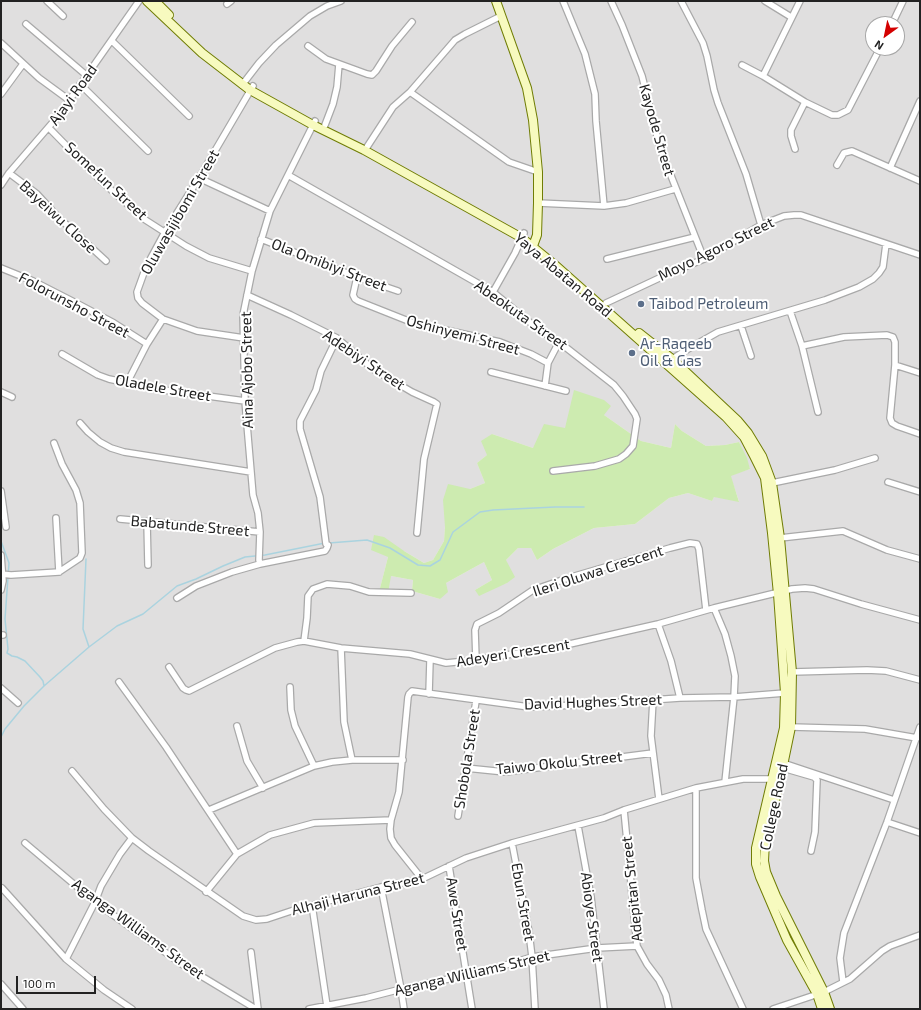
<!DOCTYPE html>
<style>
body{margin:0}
#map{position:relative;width:921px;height:1010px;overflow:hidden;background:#f2efe9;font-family:"Exo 2",sans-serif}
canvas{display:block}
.frame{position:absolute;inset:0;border:2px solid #222;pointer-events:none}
.north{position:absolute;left:865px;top:16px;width:40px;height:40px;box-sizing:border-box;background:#fff;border:1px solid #a7a7a7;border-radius:50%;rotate:213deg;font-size:11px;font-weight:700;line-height:16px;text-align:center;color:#222}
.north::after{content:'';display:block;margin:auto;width:14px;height:18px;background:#d40000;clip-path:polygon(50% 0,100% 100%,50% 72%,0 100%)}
.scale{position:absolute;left:16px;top:976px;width:80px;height:18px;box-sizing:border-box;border:2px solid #222;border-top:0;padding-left:5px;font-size:12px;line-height:14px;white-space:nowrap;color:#222;-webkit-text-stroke:3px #fff;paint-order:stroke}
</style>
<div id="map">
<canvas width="921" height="1010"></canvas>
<div class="frame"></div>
<div class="north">N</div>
<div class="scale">100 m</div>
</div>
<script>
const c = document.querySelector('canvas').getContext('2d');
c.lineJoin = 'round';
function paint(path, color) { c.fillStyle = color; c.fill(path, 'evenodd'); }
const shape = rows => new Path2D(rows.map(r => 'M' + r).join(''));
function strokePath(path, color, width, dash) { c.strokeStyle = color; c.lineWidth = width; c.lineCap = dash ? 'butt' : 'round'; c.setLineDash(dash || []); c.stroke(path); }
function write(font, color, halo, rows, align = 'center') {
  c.font = font + ' "Exo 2",sans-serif'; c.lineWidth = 4; c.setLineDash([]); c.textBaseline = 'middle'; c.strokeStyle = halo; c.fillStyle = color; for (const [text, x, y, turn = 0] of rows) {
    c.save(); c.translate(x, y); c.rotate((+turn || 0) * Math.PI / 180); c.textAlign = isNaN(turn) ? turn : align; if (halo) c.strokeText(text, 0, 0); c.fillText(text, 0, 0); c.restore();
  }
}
const residential = shape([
 [1,1,920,1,920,1009,1,1009],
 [873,24,897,24,897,48,873,48],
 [604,415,641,441,671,448,675,424,682,431,706,446,725,445,739,442,750,469,730,475,739,501,714,496,712,501,688,493,669,498,635,524,594,528,553,549,537,560,531,548,518,548,506,560,507,583,475,590,492,580,484,562,446,583,440,599,412,591,413,580,391,576,379,592,388,557,404,551,424,563,433,560,444,541,445,527,470,489,485,483,477,463,487,455,492,434,533,448,565,428]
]);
const grass = shape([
 [574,390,604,400,611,406,604,415,641,441,671,448,675,424,682,431,706,446,725,445,739,442,747,458,750,469,731,476,739,502,714,497,712,501,688,493,669,498,635,524,594,528,553,549,537,560,531,548,518,548,506,560,515,577,507,583,479,596,475,590,492,580,484,562,446,583,448,592,440,599,412,591,413,580,391,576,388,593,379,592,388,557,371,550,374,535,384,537,404,551,424,563,433,560,444,541,445,527,443,500,448,484,470,489,485,483,477,463,487,455,481,441,492,434,533,448,544,424,565,428]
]);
const stream = shape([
 [1,541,9,563,5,619,8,649,7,653,12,656,17,657,25,661,40,677,43,681,44,686],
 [329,543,367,540,390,548,418,565,430,566,440,560,453,532,480,512,493,510,555,507,584,507],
 [86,559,83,629,89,647],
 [1,737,5,729,24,706,44,686,89,647,117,626,143,614,177,586,196,579,223,566,245,557,265,555,325,543]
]);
const street = shape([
 [47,1,63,16],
 [563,1,585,54,595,94,596,121,604,206],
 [611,1,622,25,642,76,660,148,704,259],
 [681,1,703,43,707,56,714,90,718,103,746,174,761,225],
 [765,1,791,17],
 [227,4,231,1],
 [501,16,465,34,455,40,410,92,509,162,538,172],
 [26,24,86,75],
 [892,24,903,1],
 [112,41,189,116],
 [1,43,39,78,69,100],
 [308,46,326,59,367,74,372,75,376,71,392,46,412,22],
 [742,65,763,76,805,102,832,115,838,115,848,110,880,48],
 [763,76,800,1],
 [80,84,148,151],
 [242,85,259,63,276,45,310,16,327,6,341,1],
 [1,94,23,64],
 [325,125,333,104,337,87,339,64],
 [49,128,99,179,144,219,186,246,209,258,252,271],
 [367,147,393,107,410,92],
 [795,149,791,136,791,130,805,102],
 [837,165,844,153,852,151,920,181],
 [890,168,920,101],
 [9,173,37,194,58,217,106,261],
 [288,175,493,292,538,329,559,342,614,385,623,396,635,414,637,419,633,446,626,454,619,459,595,466,553,471],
 [199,178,270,211],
 [1,185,9,173,59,115,139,1],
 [538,203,604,206,626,203,675,189],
 [261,239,357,277,398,291],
 [607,259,695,237],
 [1,268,33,281,78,304,114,323,147,344],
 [357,277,353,295,355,299,358,301,421,326,441,329,500,342,531,354,548,363],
 [493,292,515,253,524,233],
 [247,295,291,315,337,338,373,369,412,392,434,402,437,404,424,459,417,533],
 [606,303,670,273,704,259,761,225,784,216,794,215,801,215,920,255],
 [790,311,802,346,818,412],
 [741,326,751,356],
 [244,338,197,331,163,319,142,303,138,298,137,292,146,267,165,232,199,178,253,86],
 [802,346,844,337,887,335,893,337,895,342,895,365,890,418,892,423,897,426,920,434],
 [62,354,98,375,109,379,156,389,245,401],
 [672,359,688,349,718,332,825,300,859,287,873,279,879,273,883,267,886,244],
 [895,365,920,373],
 [491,372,566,391],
 [127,383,147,344,163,319],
 [545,386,548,363,559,342],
 [1,392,12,397],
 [80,423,88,432,100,442,111,448,124,452,251,472],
 [888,482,920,492],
 [772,483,835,470,875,458],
 [1,491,6,527],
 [56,518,59,572],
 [120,519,260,532],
 [147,522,148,565],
 [780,538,843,531,887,550,920,559],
 [260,564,259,560,260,532,258,513,253,495,245,401,243,315,252,271,270,211,315,121],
 [1,574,11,575,59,572,80,558,82,553,80,503,76,490,62,464,54,443],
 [1,590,3,581,1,555],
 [177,598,196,586,232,572,260,564,325,551,327,548,328,545,326,544,320,497,300,429,300,421,316,390,321,371,337,338],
 [714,608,725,634,731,656,735,676,734,697,725,782],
 [658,624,671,661,680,698],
 [1,635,3,635],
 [304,641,307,618,308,596,313,589,327,584,350,586,369,592,411,593],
 [341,648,344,722,352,760,403,760],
 [476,660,475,630,477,624,499,613,533,590,568,578,670,548,690,543,697,544,699,549,706,610],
 [169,667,183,688,186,690,189,691,275,648,297,642,304,641,341,648,410,654,446,663,476,660,561,646,658,624,714,608,792,589,805,588,814,589,861,604,920,620],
 [792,672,867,670,886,671,920,680],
 [119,682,166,747,237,854],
 [290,687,291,710,295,726,314,766],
 [1,688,18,703],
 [429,694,430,660],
 [653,700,651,736,659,799],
 [237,726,247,761,263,788],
 [791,727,865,729,917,738],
 [783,763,894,800],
 [466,768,505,772,653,753],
 [783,768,814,777,817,780,815,832,811,851],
 [72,771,104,809,132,838,149,851,243,916,256,920,267,919,294,910,381,887,422,879,466,858,512,843,604,818,624,810,696,788,743,779,774,779],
 [696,788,696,878,702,910,706,929,743,1009],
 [209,810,314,766,332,762,352,760],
 [624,810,637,946,647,964,659,980,666,995,669,1009],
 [458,816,476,701],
 [887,822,920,833],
 [578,826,591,897,604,1009],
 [25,843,95,902,183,965,256,1009],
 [512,843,529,932,532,957,535,1009],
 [449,866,472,1009],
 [422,879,395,845,391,838,390,829,391,820,399,792,408,697,409,694,412,691,529,707,578,705,680,698,734,697,785,693],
 [381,887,401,989,404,1009],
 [2,888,66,959,104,990,132,1009],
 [206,892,237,854,270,835,314,823,391,820],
 [312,905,327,1006],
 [251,952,258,1009],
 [66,959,95,902,101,886,120,854,132,838],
 [843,982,840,958,844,933,887,822,920,727],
 [1,984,23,1009],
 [309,1009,366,998,401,989,486,971,532,957,597,948,637,946],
 [773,1009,824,992,850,979,882,951,890,946,920,935]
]);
const secondary = shape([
 [147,1,202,53,250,90,313,125,364,150,522,238,555,265,726,417,744,437,754,456,765,478,772,533,778,594,785,693,784,728,756,848,756,864,760,877,787,940,817,994,822,1009],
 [155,1,169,15],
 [496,1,527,88,533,120,538,172,538,203,537,235,533,246],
 [639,333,672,359,738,421,748,433,762,456,772,483,780,538,792,672,791,727,780,780,765,842,764,861,766,872,776,896,824,992,830,1009]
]);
const markers = [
 [641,304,4,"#5c6f8a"],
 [632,353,4,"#5c6f8a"]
];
const streetNames = [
 ["Ajayi Road",73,95,-54],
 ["Kayode Street",657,130,74],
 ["Somefun Street",106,181,43],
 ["Oluwasijibomi Street",180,212,-60],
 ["Bayeiwu Close",58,217,43],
 ["Moyo Agoro Street",716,249,-26],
 ["Ola Omibiyi Street",329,265,21],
 ["Yaya Abatan Road",563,275,40],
 ["Folorunsho Street",74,305,28],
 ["Abeokuta Street",521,315,35],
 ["Oshinyemi Street",463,335,15],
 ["Adebiyi Street",364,360,34],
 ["Aina Ajobo Street",247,370,-91],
 ["Oladele Street",163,388,10],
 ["Babatunde Street",190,526,5],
 ["Ileri Oluwa Crescent",598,571,-18],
 ["Adeyeri Crescent",513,653,-9],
 ["David Hughes Street",593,702,-2],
 ["Shobola Street",467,759,-81],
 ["Taiwo Okolu Street",559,763,-6],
 ["College Road",774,807,-78],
 ["Adepitan Street",632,889,-96],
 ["Alhaji Haruna Street",358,894,-14],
 ["Ebun Street",523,902,80],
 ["Awe Street",457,914,81],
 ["Abioye Street",592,917,82],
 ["Aganga Williams Street",138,929,36],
 ["Aganga Williams Street",472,973,-13]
];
const serviceNames = [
 ["Taibod Petroleum",649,304],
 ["Ar-Raqeeb",640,344],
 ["Oil & Gas",640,361]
];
paint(residential, '#e0dfdf');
paint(grass, '#cdebb0');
strokePath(stream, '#aad3df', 1.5);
strokePath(street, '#a9a9a9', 8);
strokePath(secondary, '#707d05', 10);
strokePath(street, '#fff', 5.5);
strokePath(secondary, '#f7fabf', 8);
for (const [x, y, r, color] of markers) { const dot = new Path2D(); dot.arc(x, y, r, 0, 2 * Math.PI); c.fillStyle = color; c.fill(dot); strokePath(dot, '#fff', 1.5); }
write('15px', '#222', '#fff', streetNames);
write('15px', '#4e5e75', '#fff', serviceNames, 'left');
</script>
